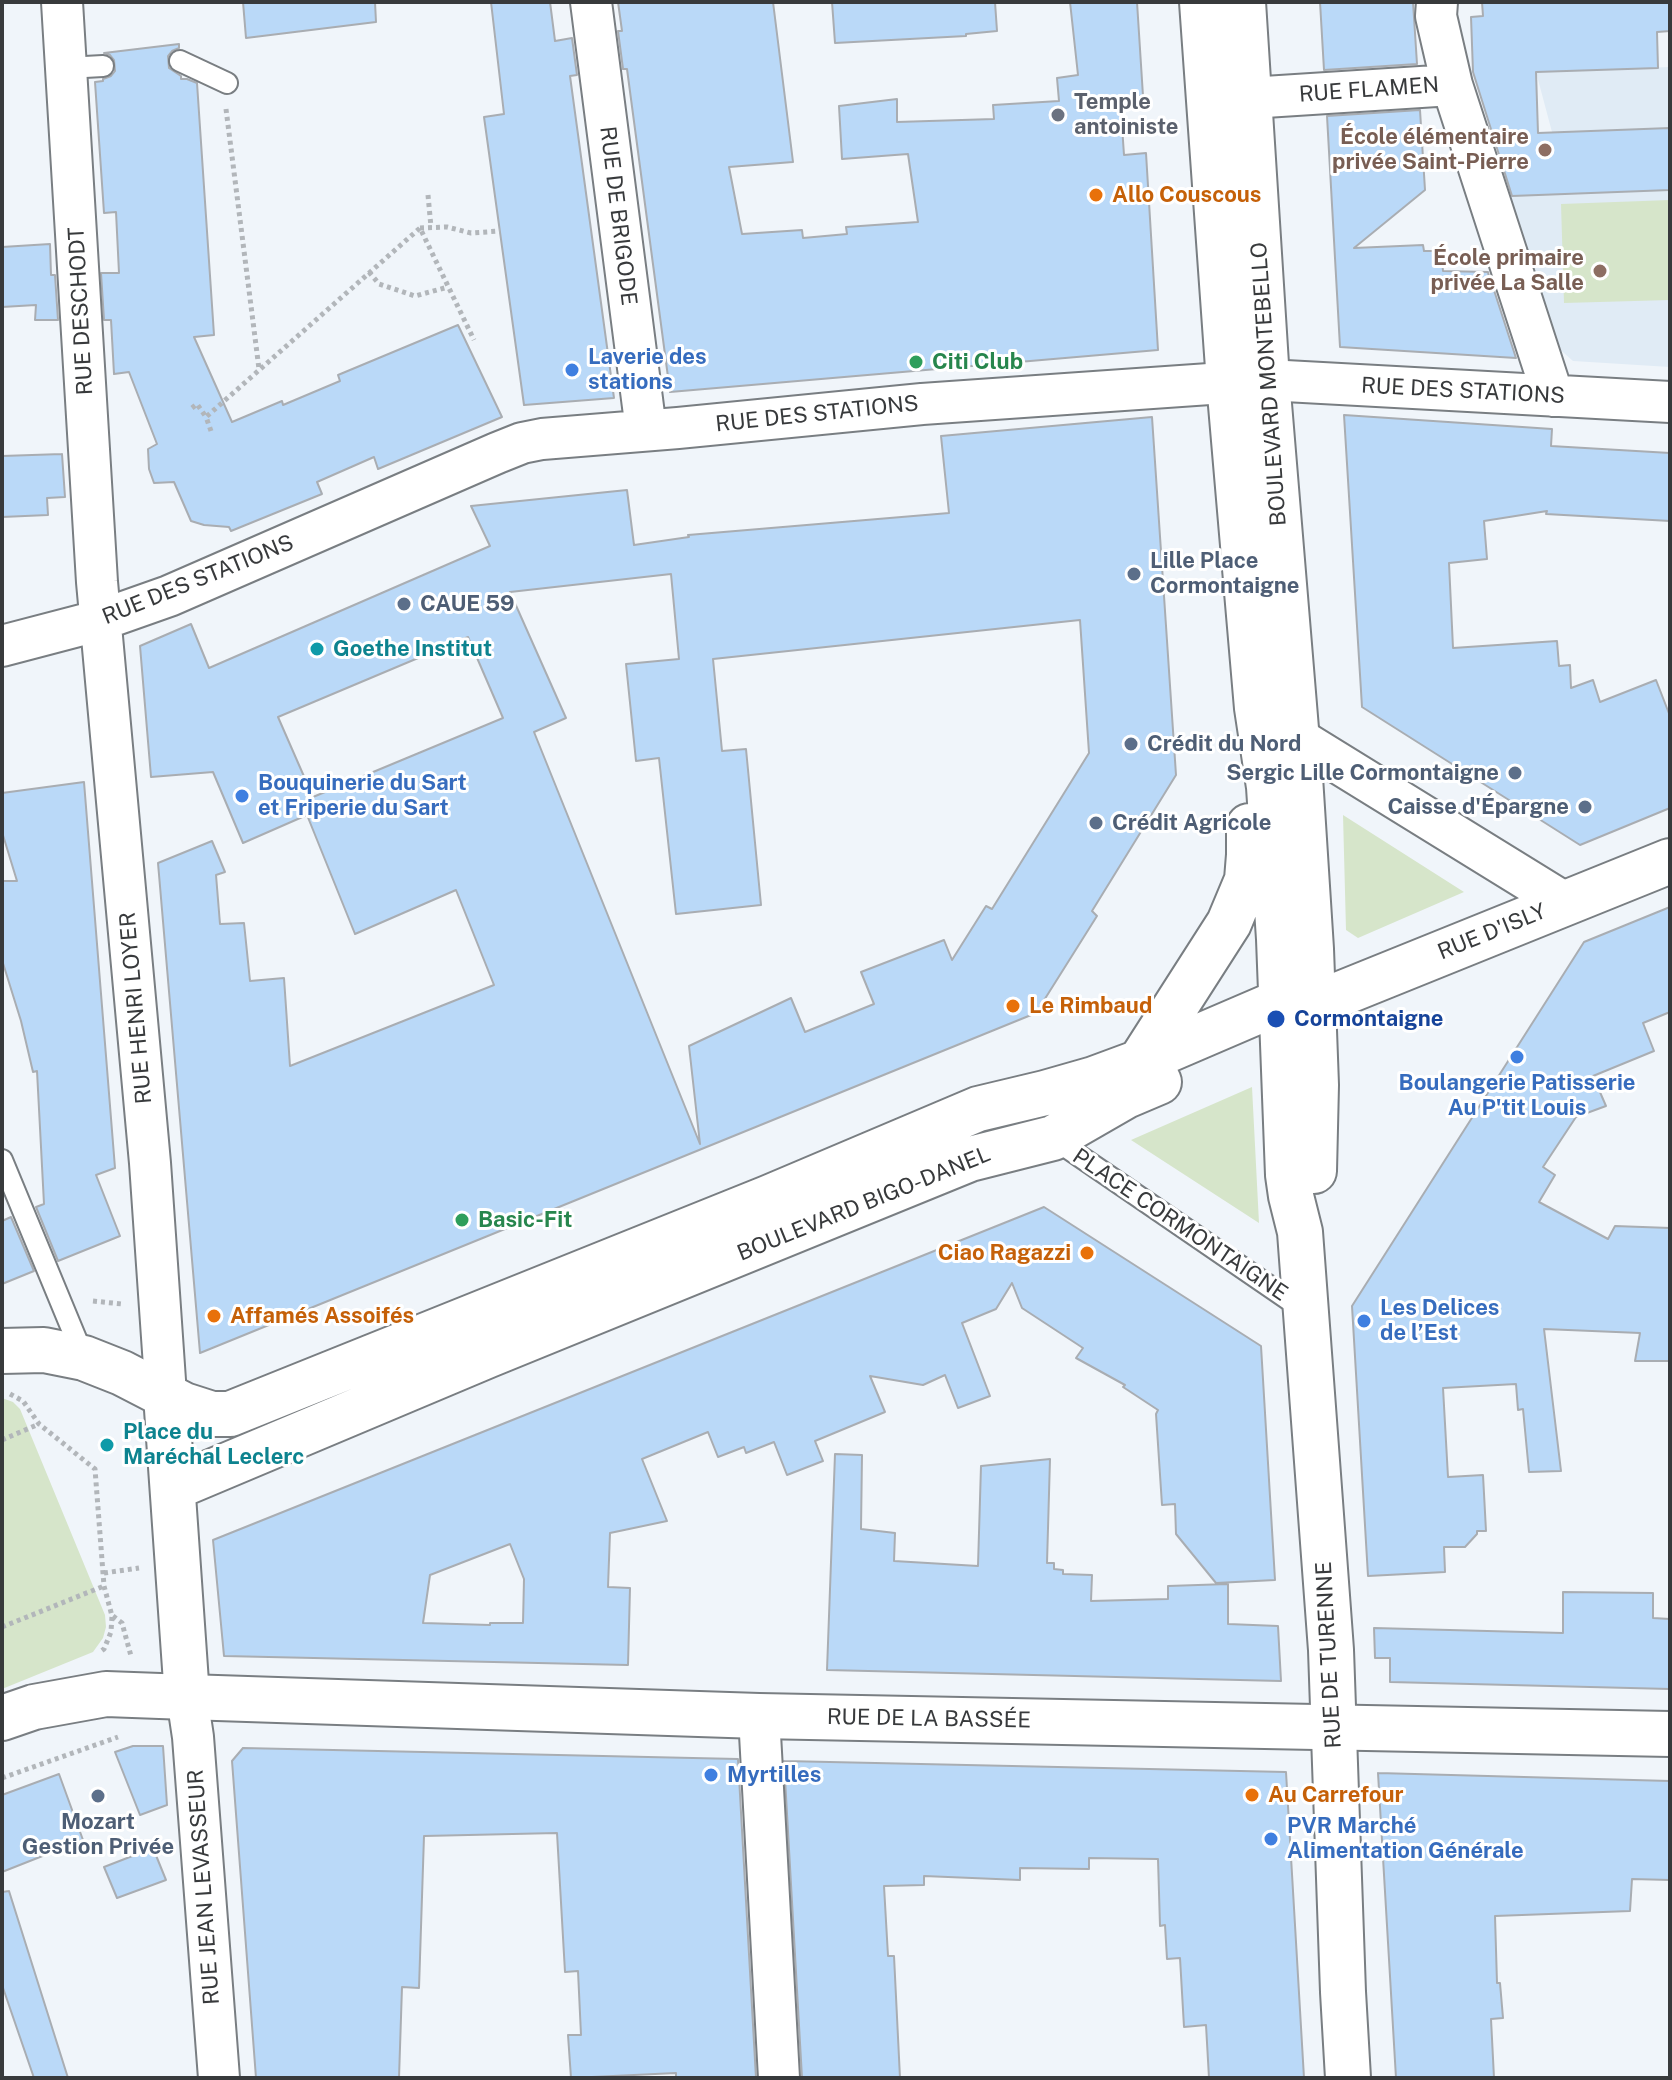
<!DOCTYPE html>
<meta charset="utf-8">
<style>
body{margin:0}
#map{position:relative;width:1672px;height:2080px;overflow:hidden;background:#f0f5fa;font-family:"Public Sans",sans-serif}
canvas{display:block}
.frame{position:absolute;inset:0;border:4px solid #383a3c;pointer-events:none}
</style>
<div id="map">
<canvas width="1672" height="2080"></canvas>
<div class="frame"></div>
</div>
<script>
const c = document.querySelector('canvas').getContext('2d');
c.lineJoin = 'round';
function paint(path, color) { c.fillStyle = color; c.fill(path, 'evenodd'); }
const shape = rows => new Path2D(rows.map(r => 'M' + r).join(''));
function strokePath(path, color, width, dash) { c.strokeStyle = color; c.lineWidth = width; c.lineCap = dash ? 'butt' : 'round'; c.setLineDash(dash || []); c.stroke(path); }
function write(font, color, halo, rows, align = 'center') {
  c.font = font + ' "Public Sans",sans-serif'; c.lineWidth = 6; c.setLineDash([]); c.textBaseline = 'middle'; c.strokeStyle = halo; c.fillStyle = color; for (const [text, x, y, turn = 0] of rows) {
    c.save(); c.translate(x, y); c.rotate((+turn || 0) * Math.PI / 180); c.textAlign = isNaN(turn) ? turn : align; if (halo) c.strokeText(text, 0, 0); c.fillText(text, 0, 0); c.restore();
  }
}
const built = shape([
 [1670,67,1670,367,1573,361,1556,346,1506,196,1554,193,1552,132,1536,72]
]);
const green = shape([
 [1670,200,1670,300,1564,303,1561,204],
 [1343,815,1464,892,1358,938,1346,930],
 [1252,1087,1259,1223,1131,1140],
 [2,1398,13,1402,20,1409,105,1615,106,1627,103,1638,93,1652,2,1689]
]);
const building = shape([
 [243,2,375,2,376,22,246,38,243,2],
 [491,2,550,2,555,41,572,38,577,75,570,76,614,398,524,405,484,117,504,114,491,2],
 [618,2,773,2,793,162,729,167,742,234,802,230,803,238,847,234,846,227,918,222,908,154,842,159,839,106,897,99,897,122,994,119,993,105,1059,101,1057,78,1078,75,1070,2,1137,2,1143,96,1120,97,1124,155,1146,153,1158,350,670,392,627,69,623,69,618,31,622,31,618,2],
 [832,2,995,2,997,31,966,34,966,36,835,43,832,2],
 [1320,2,1413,2,1417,64,1324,70,1320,2],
 [1482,2,1670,2,1670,31,1657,32,1658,68,1536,72,1538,133,1670,128,1670,190,1512,196,1473,72,1471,17,1483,16,1482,2],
 [179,44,179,48,172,51,168,56,169,68,181,76,181,79,187,79,197,83,214,335,194,337,232,422,282,401,283,405,340,381,338,375,458,325,502,417,378,469,374,457,317,482,322,494,231,531,229,527,204,525,191,521,174,482,154,483,149,469,148,449,157,444,129,372,114,374,111,320,104,320,101,273,119,273,116,212,104,213,95,82,103,81,103,79,111,76,115,71,114,60,110,55,104,53,179,44],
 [1420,110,1425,190,1354,248,1423,245,1424,251,1441,251,1443,271,1488,272,1490,282,1492,284,1516,358,1340,347,1327,116,1420,110],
 [50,244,51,275,55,275,58,320,35,320,36,305,2,307,2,247,50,244],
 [1344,415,1552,429,1551,446,1670,453,1670,521,1546,514,1547,511,1484,521,1487,559,1449,563,1453,648,1557,641,1559,666,1570,665,1571,688,1593,680,1600,702,1656,680,1670,716,1670,808,1580,845,1362,707,1344,415],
 [1152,417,1176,775,1092,911,1097,916,1036,1013,200,1353,158,863,212,841,225,872,216,875,220,924,244,923,250,981,284,978,290,1066,494,985,456,890,355,934,307,815,243,843,213,772,151,777,140,646,191,624,209,668,490,546,471,506,627,490,634,545,689,537,688,535,949,513,941,436,1152,417],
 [671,574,679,659,626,664,636,761,659,758,676,914,761,905,746,749,722,751,713,659,1080,620,1089,753,992,909,986,906,952,960,944,940,861,972,874,1004,805,1032,791,998,689,1046,700,1144,534,732,566,718,510,592,671,574],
 [468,637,503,718,313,797,278,717,468,637],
 [62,454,65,497,47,498,48,515,2,517,2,456,62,454],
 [84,782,115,1168,96,1175,120,1236,58,1261,36,1207,44,1204,37,1071,33,1072,21,1021,2,960,2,881,17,881,2,832,2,793,84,782],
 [1670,907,1670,1012,1643,1023,1654,1051,1593,1076,1606,1106,1576,1117,1543,1167,1555,1175,1539,1202,1608,1239,1615,1226,1670,1228,1670,1361,1635,1361,1640,1333,1544,1329,1561,1471,1529,1472,1523,1409,1518,1410,1516,1384,1443,1388,1448,1477,1483,1475,1486,1531,1477,1531,1477,1534,1465,1547,1444,1547,1445,1572,1368,1576,1352,1306,1584,942,1670,907],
 [1044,1207,1261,1346,1275,1580,1216,1583,1176,1534,1175,1504,1162,1505,1156,1414,1158,1410,1123,1387,1125,1385,1076,1358,1083,1348,1022,1308,1012,1283,996,1309,962,1323,990,1396,958,1408,945,1375,923,1385,870,1376,885,1412,815,1441,823,1461,787,1475,774,1442,746,1453,744,1447,718,1457,708,1432,642,1459,667,1521,610,1533,608,1587,630,1588,628,1665,224,1656,213,1540,1044,1207],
 [510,1544,524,1579,523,1623,490,1623,490,1625,423,1623,430,1575,510,1544],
 [11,1217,34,1271,2,1284,2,1221,11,1217],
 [835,1454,862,1455,861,1529,895,1533,894,1561,978,1566,981,1466,1050,1459,1047,1563,1054,1563,1054,1569,1063,1570,1063,1574,1092,1575,1091,1601,1168,1599,1168,1586,1228,1584,1228,1624,1278,1626,1281,1681,827,1670,835,1454],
 [1563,1592,1653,1593,1653,1618,1670,1619,1670,1689,1390,1682,1390,1658,1375,1658,1374,1628,1563,1633,1563,1592],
 [133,1746,163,1746,167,1805,140,1815,115,1752,133,1746],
 [243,1748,738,1759,756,2078,676,2078,676,2073,571,2078,568,2035,581,2035,578,1971,565,1972,557,1833,424,1836,419,1988,402,1987,399,2078,256,2078,232,1761,243,1748],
 [784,1761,1286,1772,1304,2078,1209,2078,1206,2025,1184,2027,1180,1958,1167,1959,1165,1925,1160,1926,1158,1859,1089,1858,1089,1869,1020,1868,1020,1880,924,1876,924,1885,884,1886,888,1956,894,1956,900,2078,802,2078,784,1761],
 [1378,1773,1670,1781,1670,1880,1632,1879,1630,1911,1495,1916,1497,1983,1500,1983,1503,2018,1491,2019,1494,2078,1396,2078,1378,1773],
 [59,1774,83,1840,2,1872,2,1795,59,1774],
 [153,1848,166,1880,117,1898,104,1867,153,1848],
 [9,1891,68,2078,34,2078,2,1985,2,1892,9,1891]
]);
const path = shape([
 [226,109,259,369],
 [428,195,431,227],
 [420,228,447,227,471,233,500,231],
 [369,272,379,284,415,296,448,287],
 [192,408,197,404,206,417],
 [211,431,206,417,420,228,474,340],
 [93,1301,122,1304],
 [10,1394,23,1401,39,1424,95,1469,104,1586,112,1616,111,1632,104,1649,100,1652],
 [2,1440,39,1424],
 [104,1573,139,1568],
 [113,1616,122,1623,131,1656],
 [2,1627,104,1586],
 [2,1778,118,1737]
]);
const service = shape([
 [180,61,227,83],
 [66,68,103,66],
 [1053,1138,1304,1310],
 [2,1160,84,1358]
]);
const minor = shape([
 [62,2,97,582,150,1163,166,1395],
 [591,2,646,430],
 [1437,2,1436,16,1452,85,1553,396],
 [1249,98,1452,85],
 [2,646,101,620,169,596,497,453,522,443,542,439,678,428,922,404,1267,380,1670,402],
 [1296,737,1565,903],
 [187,1697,193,1737,219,2078],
 [759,1716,779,2078]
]);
const tertiary = shape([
 [1313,1005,1670,861],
 [187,1697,759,1716,1670,1734]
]);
const secondary = shape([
 [1202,2,1229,382,1257,708,1269,787,1279,939,1288,1175,1291,1196,1300,1232,1331,1650,1343,1992,1348,2078],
 [1243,2,1267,380,1300,777,1311,949,1316,1085,1314,1171],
 [1140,1062,1229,923,1247,880,1249,855,1249,826],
 [2,1351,44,1350,84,1358,122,1373,184,1405,212,1414,230,1414,768,1198,978,1109,1045,1093,1094,1079,1140,1062,1282,1001,1313,1005],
 [173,1488,489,1355,970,1159,1053,1138,1126,1096,1159,1082],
 [2,1718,34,1707,106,1694,187,1697,166,1395]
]);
const markers = [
 [1058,115,8,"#6b7280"],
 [1545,150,8,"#8d6e63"],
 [1096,195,8,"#e8710a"],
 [1600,271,8,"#8d6e63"],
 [916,362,8,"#2e9e5b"],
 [572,370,8,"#3f7fe0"],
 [1134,574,8,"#5c6f8a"],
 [404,604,8,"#5c6f8a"],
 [317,649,8,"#0f9aa8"],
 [1131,744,8,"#5c6f8a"],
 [1515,773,8,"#5c6f8a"],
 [242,796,8,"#3f7fe0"],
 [1585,807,8,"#5c6f8a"],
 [1096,823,8,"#5c6f8a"],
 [1013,1006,8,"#e8710a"],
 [1276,1019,10,"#1a4fb4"],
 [1517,1057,8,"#3f7fe0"],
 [462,1220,8,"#2e9e5b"],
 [1087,1253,8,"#e8710a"],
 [214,1316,8,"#e8710a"],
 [1364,1321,8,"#3f7fe0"],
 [107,1445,8,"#0f9aa8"],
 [711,1775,8,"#3f7fe0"],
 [1252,1795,8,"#e8710a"],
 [98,1796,8,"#5c6f8a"],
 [1271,1839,8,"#3f7fe0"]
];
const streetNames = [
 ["RUE FLAMEN",1369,90,-4],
 ["RUE DE BRIGODE",618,216,83],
 ["RUE DESCHODT",81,311,-93],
 ["BOULEVARD MONTEBELLO",1269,384,-94],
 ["RUE DES STATIONS",1463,391,3],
 ["RUE DES STATIONS",817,414,-6],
 ["RUE DES STATIONS",198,580,-22],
 ["RUE D'ISLY",1492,932,-22],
 ["RUE HENRI LOYER",136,1008,-95],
 ["BOULEVARD BIGO-DANEL",864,1204,-22],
 ["PLACE CORMONTAIGNE",1180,1225,34],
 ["RUE DE TURENNE",1329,1655,-93],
 ["RUE DE LA BASSÉE",929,1719,1],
 ["RUE JEAN LEVASSEUR",204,1887,-94]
];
const worshipNames = [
 ["Temple",1074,102],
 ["antoiniste",1074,127]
];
const educationNames = [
 ["École élémentaire",1529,137],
 ["privée Saint-Pierre",1529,162],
 ["École primaire",1584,258],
 ["privée La Salle",1584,283]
];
const foodNames = [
 ["Allo Couscous",1112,195],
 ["Le Rimbaud",1029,1006],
 ["Ciao Ragazzi",1071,1253,"right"],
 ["Affamés Assoifés",230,1316],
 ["Au Carrefour",1268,1795]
];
const shopNames = [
 ["Laverie des",588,357],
 ["stations",588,382],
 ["Bouquinerie du Sart",258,783],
 ["et Friperie du Sart",258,808],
 ["Boulangerie Patisserie",1517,1083,"center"],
 ["Au P'tit Louis",1517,1108,"center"],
 ["Les Delices",1380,1308],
 ["de l’Est",1380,1333],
 ["Myrtilles",727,1775],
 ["PVR Marché",1287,1826],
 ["Alimentation Générale",1287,1851]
];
const leisureNames = [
 ["Citi Club",932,362],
 ["Basic-Fit",478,1220]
];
const serviceNames = [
 ["Lille Place",1150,561],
 ["Cormontaigne",1150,586],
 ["CAUE 59",420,604],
 ["Crédit du Nord",1147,744],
 ["Sergic Lille Cormontaigne",1499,773,"right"],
 ["Caisse d'Épargne",1569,807,"right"],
 ["Crédit Agricole",1112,823],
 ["Mozart",98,1822,"center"],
 ["Gestion Privée",98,1847,"center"]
];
const cultureNames = [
 ["Goethe Institut",333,649],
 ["Place du",123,1432],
 ["Maréchal Leclerc",123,1457]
];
const transitNames = [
 ["Cormontaigne",1294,1019]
];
paint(built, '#e0ebf5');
paint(green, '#d6e5ca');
paint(building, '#bad9f8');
strokePath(building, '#a9adb2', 2);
strokePath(service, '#797e82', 24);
strokePath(minor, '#797e82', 44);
strokePath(tertiary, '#797e82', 48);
strokePath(secondary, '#797e82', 48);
strokePath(path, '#b2b6ba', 5, [4, 4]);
strokePath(service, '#fff', 20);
strokePath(minor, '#fff', 40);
strokePath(tertiary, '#fff', 44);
strokePath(secondary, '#fff', 44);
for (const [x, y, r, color] of markers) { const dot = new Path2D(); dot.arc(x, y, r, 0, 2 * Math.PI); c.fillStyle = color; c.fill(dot); strokePath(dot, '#fff', 3); }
write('22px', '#383a3c', '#fff', streetNames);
write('bold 22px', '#5b616d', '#fff', worshipNames, 'left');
write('bold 22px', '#785e54', '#fff', educationNames, 'right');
write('bold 22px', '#c56008', '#fff', foodNames, 'left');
write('bold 22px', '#366cbe', '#fff', shopNames, 'left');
write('bold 22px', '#27864d', '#fff', leisureNames, 'left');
write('bold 22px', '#4e5e75', '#fff', serviceNames, 'left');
write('bold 22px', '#0d838f', '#fff', cultureNames, 'left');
write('bold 22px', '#164399', '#fff', transitNames, 'left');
</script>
